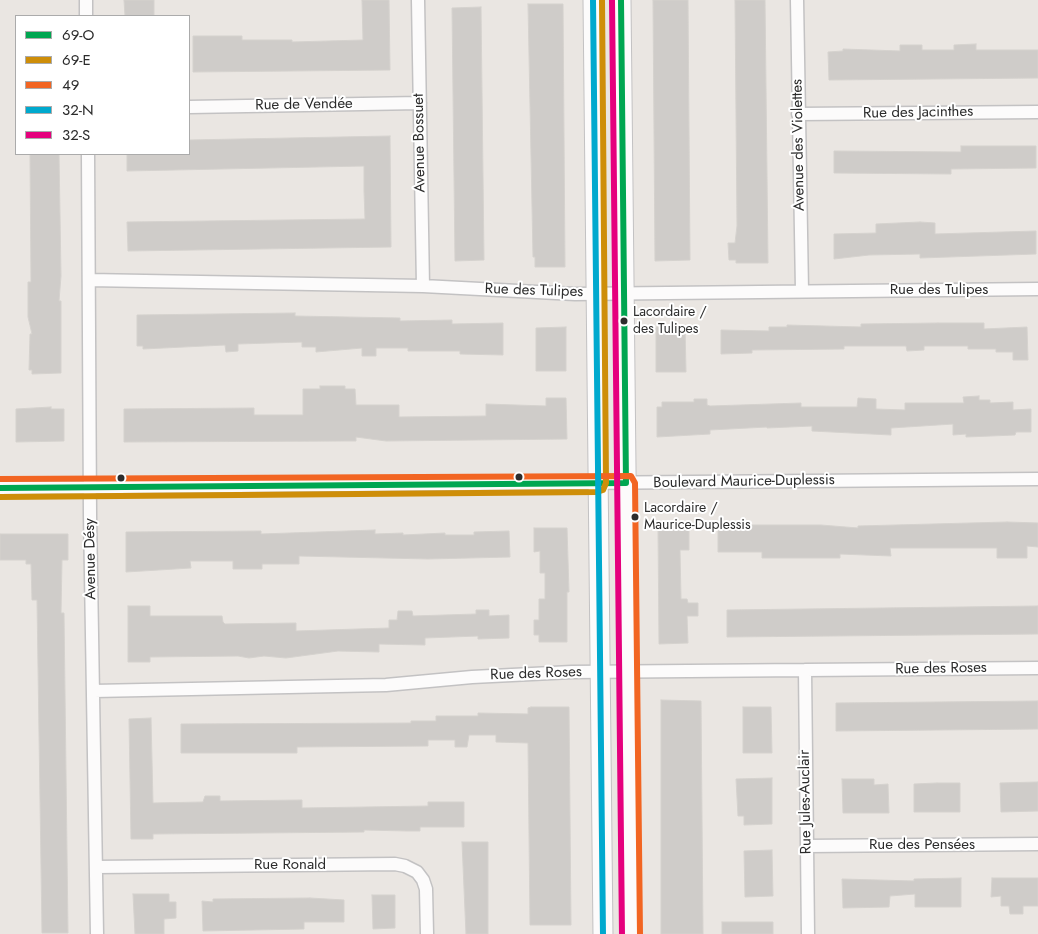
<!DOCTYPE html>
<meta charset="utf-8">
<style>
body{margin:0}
#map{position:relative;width:1038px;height:934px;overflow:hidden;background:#eae6e2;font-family:Jost,sans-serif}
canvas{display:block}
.legend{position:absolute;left:15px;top:15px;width:175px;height:140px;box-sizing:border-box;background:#fff;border:1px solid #ababab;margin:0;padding:6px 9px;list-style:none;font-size:15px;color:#2c2c2c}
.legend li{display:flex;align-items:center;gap:10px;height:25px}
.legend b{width:25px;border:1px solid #ababab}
</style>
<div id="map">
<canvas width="1038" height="934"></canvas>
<ul class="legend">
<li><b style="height:6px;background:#00a651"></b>69-O</li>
<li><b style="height:6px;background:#ce8e09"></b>69-E</li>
<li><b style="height:6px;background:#f26522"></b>49</li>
<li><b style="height:6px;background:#00a9ce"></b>32-N</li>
<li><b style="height:6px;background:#e5007d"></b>32-S</li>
</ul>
</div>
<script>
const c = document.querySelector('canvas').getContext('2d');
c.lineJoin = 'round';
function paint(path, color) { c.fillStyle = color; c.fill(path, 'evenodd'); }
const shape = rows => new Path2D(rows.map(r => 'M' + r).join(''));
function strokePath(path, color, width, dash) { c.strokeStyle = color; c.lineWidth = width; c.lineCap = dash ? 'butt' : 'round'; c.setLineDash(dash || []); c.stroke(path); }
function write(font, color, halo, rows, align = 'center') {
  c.font = font + ' Jost,sans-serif'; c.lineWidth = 4; c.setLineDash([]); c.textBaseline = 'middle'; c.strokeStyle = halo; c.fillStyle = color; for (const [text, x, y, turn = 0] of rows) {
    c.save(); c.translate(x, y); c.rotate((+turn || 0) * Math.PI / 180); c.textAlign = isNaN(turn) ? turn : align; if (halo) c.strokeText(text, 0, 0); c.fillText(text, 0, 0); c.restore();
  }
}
const building = shape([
 [124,0,154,0,154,16,125,16,124,0],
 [362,0,389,0,390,70,193,72,193,36,242,36,242,40,292,40,292,42,363,40,362,0],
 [653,0,688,0,690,260,655,261,653,0],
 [735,0,765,0,768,263,736,263,736,260,729,260,728,243,735,243,737,226,735,0],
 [528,4,563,4,565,267,535,267,535,257,533,257,528,4],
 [481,7,484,260,455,261,452,8,481,7],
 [976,44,976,50,1038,50,1038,78,829,80,828,52,843,51,843,49,900,51,900,45,922,45,922,50,954,50,954,45,976,44],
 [390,136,391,247,128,251,127,222,365,219,364,191,364,166,127,171,127,154,189,154,189,140,390,136],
 [961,146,1036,146,1036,168,951,169,951,174,834,173,834,151,961,152,961,146],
 [30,154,59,154,61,276,59,301,61,301,61,373,32,374,32,370,29,370,30,334,32,334,28,317,28,282,31,282,30,154],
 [920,222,935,223,935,234,1036,231,1036,254,920,258,920,254,869,255,834,259,834,234,876,233,876,224,920,222],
 [295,313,295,316,400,318,400,321,452,320,452,324,503,323,503,355,460,354,460,351,408,351,408,348,376,348,376,356,362,356,362,348,316,352,316,347,302,347,302,342,238,344,238,351,226,352,225,345,143,349,143,346,137,346,137,315,295,313],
 [938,323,984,323,984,329,1027,327,1028,360,1013,360,1013,352,996,352,996,349,968,349,968,346,924,346,924,350,907,351,906,346,844,346,844,349,752,350,752,353,721,354,721,330,769,331,769,327,787,327,787,325,861,327,861,324,938,323],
 [685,326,686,372,656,372,656,327,685,326],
 [566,327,566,371,536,371,536,328,566,327],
 [320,386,345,386,345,389,355,389,356,405,399,405,399,417,486,416,486,404,546,406,546,398,566,398,567,439,386,441,356,437,356,441,344,441,124,442,124,409,254,408,254,415,303,415,303,389,320,389,320,386],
 [979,396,979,400,990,400,990,403,1013,402,1013,410,1031,409,1031,432,1016,432,1015,435,966,437,966,434,953,435,953,424,891,428,891,435,812,431,812,426,767,428,767,427,710,430,710,434,657,437,657,407,662,407,662,402,694,402,694,399,707,399,707,405,710,406,801,403,801,407,857,407,858,398,876,399,876,409,905,410,905,403,964,403,963,397,979,396],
 [51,407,51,409,64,409,64,441,16,442,16,409,51,407],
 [1007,522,1038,523,1038,547,1027,546,1027,558,997,558,997,548,890,548,891,556,840,554,840,558,762,558,762,552,718,552,718,525,821,525,858,528,858,526,1007,522],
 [658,526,689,527,689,550,680,550,681,599,687,599,688,603,698,603,698,616,687,616,688,643,659,644,658,526],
 [534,528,567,528,569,592,567,592,567,642,539,642,539,635,534,635,534,620,539,620,539,599,545,599,545,573,540,573,540,551,534,552,534,528],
 [375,530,375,534,403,533,403,535,445,533,445,535,474,535,474,532,509,531,510,557,428,559,299,556,299,564,262,564,262,569,233,569,233,561,190,561,191,568,126,572,126,532,261,531,261,534,375,530],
 [0,534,68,534,68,560,62,560,61,613,64,613,68,933,42,933,37,600,32,600,31,564,26,564,26,560,0,560,0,534],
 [128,606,150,606,150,616,222,616,223,622,225,624,296,623,296,631,389,628,389,620,397,620,398,611,412,611,413,616,476,614,476,610,489,610,489,616,509,615,509,638,478,639,478,636,425,638,425,645,379,644,379,652,338,651,286,658,264,656,249,658,238,656,150,657,150,662,128,662,128,606],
 [1038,606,1038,634,727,637,727,610,1038,606],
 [661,700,701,701,703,934,661,934,661,700],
 [1038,701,1038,729,836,731,836,703,1038,701],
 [531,707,569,707,571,925,530,925,528,743,496,742,496,735,469,735,467,747,455,747,455,740,428,740,428,746,297,747,297,753,181,753,181,724,411,723,411,721,436,721,436,716,478,716,478,713,528,714,528,708,531,707],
 [743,707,771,707,772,753,743,753,743,707],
 [151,718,153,803,203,802,205,796,220,796,220,801,302,800,302,808,428,806,428,802,464,802,464,827,420,827,420,831,407,831,364,830,364,832,153,834,153,839,131,839,129,719,151,718],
 [772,778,772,824,744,825,744,816,738,816,736,779,772,778],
 [842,779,874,779,874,785,888,784,889,813,843,813,842,779],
 [1038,782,1038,811,1001,812,1000,783,1038,782],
 [937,783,960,783,960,812,914,812,914,784,937,783],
 [462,842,488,842,488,934,466,934,462,842],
 [772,850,773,896,745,897,744,851,772,850],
 [961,878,961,907,915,907,915,894,890,896,889,907,843,908,842,879,914,881,914,879,961,878],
 [992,878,1038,878,1038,906,1023,906,1023,914,1010,914,1009,906,1001,906,1001,896,991,897,992,878],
 [133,894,169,894,169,902,176,902,176,918,164,919,164,934,135,934,133,894],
 [372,895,395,895,395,928,373,929,372,895],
 [310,898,344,900,344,922,304,922,304,929,203,931,202,901,213,902,213,899,310,898],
 [722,922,773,922,773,934,722,934,722,922]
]);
const minor = shape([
 [86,0,86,16],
 [418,0,423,286],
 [797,0,802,290],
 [189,107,420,103],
 [798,114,1038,112],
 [88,154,90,515,97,934],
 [89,280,423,286,575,294,1038,289],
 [0,488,1038,479],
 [805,670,808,934],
 [94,691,386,685,472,677,572,672,1038,668],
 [807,846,1038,844],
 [96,867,395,864,405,866,417,872,423,880,426,889,427,934]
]);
const secondary = shape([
 [593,0,603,934],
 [621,0,631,934]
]);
const bus1 = shape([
 [0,488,626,483,621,0]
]);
const bus2 = shape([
 [0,497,597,492,603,490,606,483,602,0]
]);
const bus3 = shape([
 [0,479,631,476,635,483,640,934]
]);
const bus4 = shape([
 [593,0,603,934]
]);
const bus5 = shape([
 [612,0,622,934]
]);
const markers = [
 [624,321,4.5,"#2c2c2c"],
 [519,477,4.5,"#2c2c2c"],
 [121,478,4.5,"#2c2c2c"],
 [635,517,4.5,"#2c2c2c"]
];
const busNames = [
 ["Lacordaire /",633,313],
 ["des Tulipes",633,330],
 ["Lacordaire /",644,509],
 ["Maurice-Duplessis",644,526]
];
const streetNames = [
 ["Rue de Vendée",304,105,-1],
 ["Rue des Jacinthes",918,113,-1],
 ["Avenue Bossuet",420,143,-91],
 ["Avenue des Violettes",799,145,-91],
 ["Rue des Tulipes",939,290],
 ["Rue des Tulipes",534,291,2],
 ["Boulevard Maurice-Duplessis",744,482,-1],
 ["Avenue Désy",91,559,-91],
 ["Rue des Roses",941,669,-1],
 ["Rue des Roses",536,674,-2],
 ["Rue Jules-Auclair",806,802,-91],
 ["Rue des Pensées",922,845],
 ["Rue Ronald",290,865]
];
paint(building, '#cfccc9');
strokePath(building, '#d5d2ce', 1);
strokePath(minor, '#c3c2c3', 15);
strokePath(secondary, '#c3c2c3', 21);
strokePath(minor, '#fcfbfb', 12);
strokePath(secondary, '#fcfbfb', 19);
strokePath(bus1, '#00a651', 6);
strokePath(bus2, '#ce8e09', 6);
strokePath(bus3, '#f26522', 6);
strokePath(bus4, '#00a9ce', 6);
strokePath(bus5, '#e5007d', 6);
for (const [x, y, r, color] of markers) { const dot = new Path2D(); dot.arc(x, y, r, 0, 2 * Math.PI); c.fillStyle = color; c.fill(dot); strokePath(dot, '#fff', 2); }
write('14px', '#2c2c2c', '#fff', busNames, 'left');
write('15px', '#2c2c2c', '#fff', streetNames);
</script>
